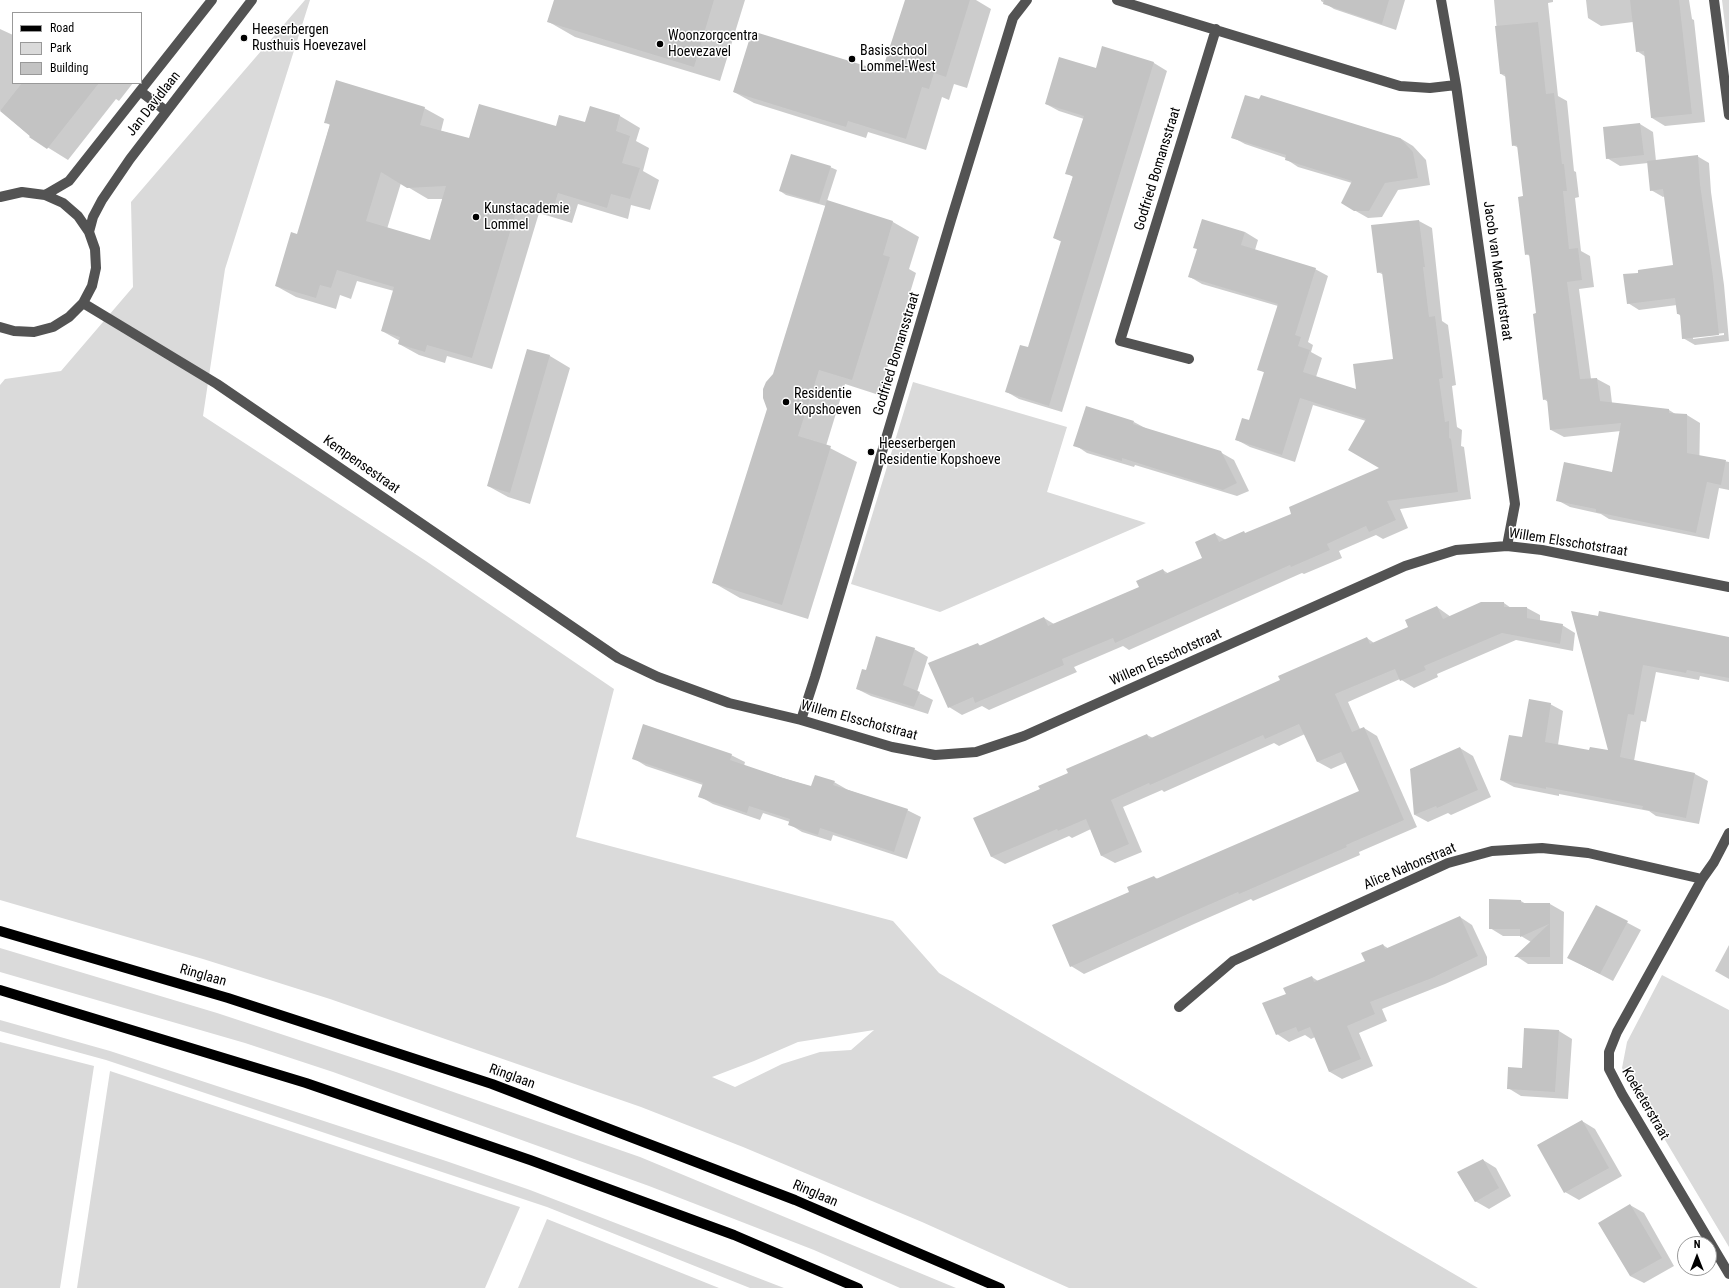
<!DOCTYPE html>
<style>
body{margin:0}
#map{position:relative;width:1729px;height:1288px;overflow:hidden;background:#fff;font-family:"Roboto Condensed",sans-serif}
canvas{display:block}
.legend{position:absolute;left:12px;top:12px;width:130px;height:72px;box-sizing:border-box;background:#fff;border:1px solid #999;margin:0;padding:5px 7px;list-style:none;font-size:12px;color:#000}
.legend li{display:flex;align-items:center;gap:8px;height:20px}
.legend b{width:20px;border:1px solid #999}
.north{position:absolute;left:1677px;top:1236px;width:40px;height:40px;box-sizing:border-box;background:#fff;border:1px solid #999;border-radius:50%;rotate:0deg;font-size:11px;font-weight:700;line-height:16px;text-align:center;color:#000}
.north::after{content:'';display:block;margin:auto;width:14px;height:18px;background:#000;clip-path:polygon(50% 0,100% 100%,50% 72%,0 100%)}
</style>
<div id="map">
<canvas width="1729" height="1288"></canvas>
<ul class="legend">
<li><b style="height:5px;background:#000"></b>Road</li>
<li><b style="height:11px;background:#dadada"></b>Park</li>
<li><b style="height:11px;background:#c3c3c3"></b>Building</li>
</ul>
<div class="north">N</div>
</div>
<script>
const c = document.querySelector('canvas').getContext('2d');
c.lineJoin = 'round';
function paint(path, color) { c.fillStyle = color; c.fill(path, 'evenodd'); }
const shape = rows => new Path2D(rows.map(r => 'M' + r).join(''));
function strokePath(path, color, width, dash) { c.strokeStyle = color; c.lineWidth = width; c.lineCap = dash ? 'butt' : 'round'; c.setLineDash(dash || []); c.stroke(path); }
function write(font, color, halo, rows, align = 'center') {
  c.font = font + ' "Roboto Condensed",sans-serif'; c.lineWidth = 3; c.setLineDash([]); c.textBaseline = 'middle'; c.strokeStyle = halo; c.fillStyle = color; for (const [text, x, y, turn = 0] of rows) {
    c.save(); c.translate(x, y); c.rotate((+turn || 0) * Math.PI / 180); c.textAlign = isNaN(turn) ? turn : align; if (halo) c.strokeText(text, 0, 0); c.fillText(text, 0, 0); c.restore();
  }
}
const green = shape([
 [305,0,310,0,225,269,203,416,426,561,614,689,576,837,893,921,939,973,1478,1288,1069,1288,922,1222,743,1147,641,1107,330,999,203,959,0,900,0,385,5,379,61,371,133,287,131,202],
 [874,1030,851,1050,820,1052,782,1064,735,1087,712,1077,754,1061,798,1042],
 [1722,0,1729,0,1729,58],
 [913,382,1067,427,1047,492,1146,523,940,612,851,584],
 [0,948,217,1013,396,1072,640,1157,956,1288,900,1288,814,1250,649,1186,333,1072,245,1043,0,972],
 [1662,975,1729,1010,1729,1247,1622,1068,1627,1042],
 [0,1020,110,1051,446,1161,530,1190,784,1288,750,1288,547,1207,106,1060,0,1031],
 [0,1042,94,1066,60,1288,0,1288],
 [110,1071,520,1207,485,1288,77,1288],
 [547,1219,719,1288,518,1288]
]);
const shadow = shape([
 [555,0,745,0,720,81,575,37,549,22],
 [906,0,976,0,991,9,967,88,954,84,949,100,942,97,926,150,868,132,866,138,754,103,734,92,883,72],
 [1321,0,1405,0,1396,30,1334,9,1321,1],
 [1494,0,1553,0,1553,2,1548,3,1558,96,1567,101,1574,171,1576,172,1579,197,1575,198,1581,251,1590,256,1594,287,1579,289,1591,379,1597,379,1610,386,1612,403,1669,410,1677,415,1687,415,1700,423,1699,480,1710,458,1729,462,1729,490,1719,488,1709,539,1609,519,1601,514,1570,507,1557,500,1613,473,1621,431,1564,437,1551,430,1548,402,1544,399,1538,314,1530,256,1526,254,1524,197,1519,148,1513,145,1506,77,1501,74],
 [1586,0,1689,0,1692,19,1694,20,1705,122,1665,126,1652,118,1646,57,1637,51,1633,22,1601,26,1588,18],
 [0,29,13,35,13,83,133,83,119,101,116,99,68,160,31,137,0,110],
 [1103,48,1154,63,1167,71,1062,412,1019,399,1007,392,1029,348,1062,242,1054,238,1073,177,1067,173,1084,119,1059,111,1046,104,1096,70],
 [590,107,620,116,640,128,636,141,649,148,643,171,659,180,650,210,631,205,628,219,578,204,572,223,539,213,492,369,447,356,445,363,419,355,399,344,400,341,382,331,394,291,357,281,351,299,340,295,336,309,296,297,276,286,298,235,330,125,325,122,424,108,444,119,441,131,469,139,586,124],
 [401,183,428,199,443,199,431,242,387,229],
 [1640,124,1653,132,1656,161,1697,156,1709,163,1711,192,1724,285,1729,341,1695,345,1683,338,1681,316,1678,314,1677,305,1639,310,1628,303,1639,273,1674,266,1665,196,1663,197,1651,190,1648,163,1620,166,1607,158],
 [1724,333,1724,335,1693,339,1693,337],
 [1232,137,1400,138,1413,146,1426,160,1430,185,1398,190,1382,217,1368,218,1354,210,1352,183,1298,167,1286,159,1286,158,1245,144],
 [830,167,837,170,827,201,893,222,919,237,909,269,916,273,879,395,845,384,826,446,857,462,808,619,740,598,714,583,768,409,774,375,826,206,786,195,780,191],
 [1419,221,1432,228,1442,321,1448,325,1456,385,1452,386,1457,427,1462,430,1461,446,1464,447,1471,499,1400,509,1408,528,1383,539,1376,535,1339,551,1342,558,1304,574,1302,573,1129,650,1123,646,1074,667,1077,672,989,710,982,706,962,715,949,707,978,644,981,646,1044,618,1054,624,1140,588,1163,570,1169,574,1204,559,1215,534,1226,540,1246,534,1292,515,1381,468,1366,421,1313,405,1295,462,1250,447,1237,440,1250,421,1265,373,1259,369,1278,306,1202,284,1190,277,1245,232,1258,240,1255,250,1315,269,1328,276,1308,342,1313,345,1311,352,1322,358,1316,377,1357,390,1394,360,1384,275,1378,272,1372,226],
 [528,350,550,356,570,368,530,504,508,497,488,486],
 [1134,422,1147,429,1220,452,1234,460,1249,491,1237,496,1135,465,1134,467,1087,453,1075,445],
 [1504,603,1511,608,1527,608,1540,615,1540,621,1562,625,1575,633,1573,651,1516,640,1437,674,1438,677,1414,688,1400,679,1348,702,1360,729,1364,728,1377,736,1417,827,1359,852,1360,855,1253,901,1251,899,1194,924,1084,974,1071,966,1130,892,1154,877,1158,879,1361,792,1347,762,1331,769,1318,762,1305,734,1279,746,1274,743,1164,792,1162,790,1123,807,1142,852,1115,863,1102,856,1091,829,1072,838,1069,836,1005,864,992,857,975,818,1041,789,1147,735,1153,738,1281,681,1367,638,1374,643,1409,628,1437,607,1451,617],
 [1572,612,1729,638,1729,682,1700,676,1699,680,1656,672,1646,722,1641,721,1634,761,1695,774,1708,781,1699,824,1656,816,1649,811,1559,794,1559,796,1514,787,1501,780,1523,739,1550,704,1563,711,1558,745,1590,752,1610,751],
 [914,649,928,657,917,692,933,700,928,714,871,696,857,689,866,672],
 [1460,748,1473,756,1491,797,1451,815,1448,813,1428,822,1415,815,1411,769],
 [731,755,745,762,744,766,812,787,834,782,848,790,907,810,921,817,907,859,833,835,831,841,802,832,789,824,790,822,763,813,760,820,713,804,699,796,703,785,646,766,633,758],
 [1521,901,1526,904,1550,904,1564,912,1563,964,1528,964,1516,956,1531,942,1521,936,1503,936,1490,928],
 [1596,906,1641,930,1613,981,1582,965],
 [1460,917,1472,925,1487,957,1487,965,1445,984,1382,1009,1387,1021,1359,1033,1373,1066,1342,1079,1330,1072,1315,1037,1311,1039,1305,1035,1289,1042,1277,1034,1287,994,1312,977,1318,981,1366,962,1383,945,1389,949],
 [1729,945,1729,979,1715,971],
 [1559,1031,1572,1039,1568,1099,1521,1096,1508,1088,1523,1069],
 [1582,1121,1595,1129,1622,1176,1579,1200,1565,1192,1539,1145],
 [1483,1160,1496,1168,1511,1196,1489,1209,1475,1201],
 [1630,1205,1644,1213,1674,1266,1644,1283,1630,1276]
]);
const building = shape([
 [554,0,714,0,694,67,547,22],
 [905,0,970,0,946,77,934,73,929,89,922,87,906,139,848,121,846,127,733,92,752,31,882,71],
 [1324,0,1389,0,1382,24,1323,4],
 [1630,0,1679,0,1692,114,1651,118,1644,51,1636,52],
 [1538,22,1546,94,1554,93,1562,164,1564,164,1567,191,1563,191,1569,249,1578,248,1582,280,1567,282,1580,379,1597,378,1600,401,1669,409,1669,413,1687,414,1687,453,1726,460,1721,485,1707,482,1696,533,1596,512,1596,509,1556,501,1564,462,1612,472,1621,423,1550,430,1547,399,1543,400,1533,314,1536,313,1529,254,1525,255,1518,197,1523,196,1517,145,1512,146,1505,74,1500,74,1495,26],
 [1102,46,1154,62,1049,406,1005,392,1020,345,1028,347,1061,241,1053,238,1073,176,1065,174,1084,116,1045,104,1059,57,1096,68],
 [336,80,425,107,420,125,469,138,479,104,556,126,559,115,585,122,590,106,620,115,616,131,630,136,622,163,640,168,630,199,611,194,607,208,558,193,552,212,519,202,472,358,427,345,425,352,398,344,400,337,381,331,394,287,337,270,331,288,320,285,316,298,275,286,291,232,297,234,330,124,324,123],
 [381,172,407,188,446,186,430,240,366,221],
 [22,83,99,83,47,149,29,137,30,136,0,111],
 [1245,95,1259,99,1261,95,1400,138,1413,152,1418,178,1385,183,1369,211,1354,211,1341,203,1352,181,1285,160,1286,155,1231,138],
 [1640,123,1644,155,1606,159,1603,127],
 [791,154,831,166,819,203,779,191],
 [1698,155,1700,184,1713,277,1719,335,1682,339,1680,314,1677,314,1675,298,1627,304,1623,274,1638,273,1638,270,1673,265,1663,189,1650,191,1647,161],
 [827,200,893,221,883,255,890,257,852,380,819,370,798,436,831,446,782,605,712,583,767,409,763,398,763,389,766,382,773,374],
 [1202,219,1245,232,1241,245,1316,268,1295,335,1301,337,1298,346,1310,350,1303,372,1356,389,1353,364,1393,359,1382,272,1377,273,1371,225,1419,220,1425,267,1423,267,1429,317,1435,316,1443,378,1439,379,1445,422,1449,421,1449,438,1451,439,1458,492,1387,501,1396,520,1369,532,1366,526,1327,544,1330,550,1291,567,1290,565,1115,643,1113,638,1062,659,1064,665,975,703,973,697,948,708,928,663,978,643,979,646,1044,617,1048,626,1139,587,1136,581,1163,569,1165,574,1202,558,1195,542,1215,533,1219,542,1244,531,1245,533,1291,514,1289,507,1379,468,1348,450,1366,419,1300,398,1282,455,1235,440,1242,418,1249,420,1264,372,1257,370,1278,304,1188,277,1197,249,1193,248],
 [527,349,550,355,510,493,487,486],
 [1086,406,1134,421,1133,424,1221,451,1237,483,1223,490,1122,458,1122,461,1073,446],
 [1481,602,1504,602,1504,607,1527,607,1527,618,1563,624,1560,644,1502,633,1424,666,1426,670,1400,681,1395,669,1335,694,1352,732,1364,727,1404,820,1346,845,1347,847,1239,894,1238,892,1181,917,1070,967,1052,925,1129,892,1127,887,1154,876,1156,879,1359,791,1341,752,1317,762,1299,724,1265,739,1263,735,1150,785,1149,783,1111,800,1129,844,1101,856,1086,819,1058,831,1057,829,991,857,973,818,1040,789,1038,786,1068,773,1066,769,1147,734,1149,739,1280,680,1278,676,1367,637,1370,644,1408,627,1405,620,1437,606,1443,619],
 [1571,611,1598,616,1599,611,1729,637,1729,678,1687,670,1686,673,1643,665,1634,715,1628,714,1620,757,1695,773,1686,818,1642,809,1643,806,1546,787,1546,789,1500,780,1509,735,1522,737,1529,699,1551,703,1545,742,1589,750,1590,747,1608,750],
 [876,636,915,648,903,685,920,692,914,707,856,689,862,669,866,670],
 [643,724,732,754,730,760,783,778,811,786,815,775,835,781,833,785,908,809,894,852,820,828,818,835,788,825,790,819,749,806,747,813,698,797,703,783,632,759],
 [1460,747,1478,790,1437,808,1436,806,1414,815,1410,769],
 [1489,899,1521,900,1521,903,1550,903,1550,957,1514,957,1549,924,1520,937,1520,929,1489,929],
 [1596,905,1628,921,1600,974,1567,958],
 [1460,916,1478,956,1432,978,1370,1002,1375,1014,1347,1026,1361,1059,1329,1072,1310,1027,1298,1032,1296,1027,1276,1035,1262,1003,1286,994,1283,988,1312,976,1314,982,1365,961,1361,953,1383,944,1385,949],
 [1524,1028,1559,1030,1555,1092,1507,1089,1508,1067,1522,1068],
 [1582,1120,1609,1168,1564,1193,1537,1145],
 [1483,1159,1499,1188,1475,1202,1457,1172],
 [1630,1204,1662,1258,1630,1276,1598,1223]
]);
const minor = shape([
 [1117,0,1400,86,1430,88,1456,85],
 [1441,0,1456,85,1515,504,1507,546],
 [1714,0,1729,115],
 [140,91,166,111],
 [45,195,69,181,212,0],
 [0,197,22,192,45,195,63,203,78,216,89,232,95,249,96,268,92,286,83,303,69,317,53,327,34,332,14,331,0,327],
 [89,232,93,217,102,200,130,159,252,0],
 [83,303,217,384,618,658,658,677,729,703,801,720,892,747,935,755,976,752,1024,736,1405,566,1456,550,1507,546,1542,550,1729,587],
 [1189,359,1120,341,1216,29],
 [801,720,815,677,951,220,1013,18,1027,0],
 [1729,833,1714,862,1702,879,1617,1032,1609,1052,1609,1069,1622,1094,1729,1274],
 [1179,1007,1233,961,1448,863,1492,851,1542,848,1588,853,1702,879]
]);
const major = shape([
 [0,931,228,998,492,1084,795,1200,1000,1288],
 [0,990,306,1083,530,1160,734,1235,858,1288]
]);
const markers = [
 [244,38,4,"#000"],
 [660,44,4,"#000"],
 [852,59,4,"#000"],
 [476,217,4,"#000"],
 [786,402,4,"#000"],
 [871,452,4,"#000"]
];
const poiNames = [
 ["Heeserbergen",252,30],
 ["Rusthuis Hoevezavel",252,46],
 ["Woonzorgcentra",668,36],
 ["Hoevezavel",668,52],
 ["Basisschool",860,51],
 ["Lommel-West",860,67],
 ["Kunstacademie",484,209],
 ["Lommel",484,225],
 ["Residentie",794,394],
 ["Kopshoeven",794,410],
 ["Heeserbergen",879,444],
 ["Residentie Kopshoeve",879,460]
];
const streetNames = [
 ["Jan Davidlaan",154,104,-52],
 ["Godfried Bomansstraat",1158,169,-73],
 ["Jacob van Maerlantstraat",1497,271,82],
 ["Godfried Bomansstraat",897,354,-73],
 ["Kempensestraat",361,465,35],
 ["Willem Elsschotstraat",1568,543,9],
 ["Willem Elsschotstraat",1166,658,-24],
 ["Willem Elsschotstraat",859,721,15],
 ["Alice Nahonstraat",1410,867,-23],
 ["Ringlaan",203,976,16],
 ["Ringlaan",512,1077,20],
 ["Koeketerstraat",1645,1104,60],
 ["Ringlaan",815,1194,23]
];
paint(green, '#dadada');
paint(shadow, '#0003');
paint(building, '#c3c3c3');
strokePath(minor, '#535353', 10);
strokePath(major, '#000', 10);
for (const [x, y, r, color] of markers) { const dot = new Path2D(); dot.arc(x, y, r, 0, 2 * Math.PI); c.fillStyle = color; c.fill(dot); strokePath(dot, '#fff', 1.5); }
write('14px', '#000', '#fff', poiNames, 'left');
write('14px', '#000', '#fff', streetNames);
</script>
